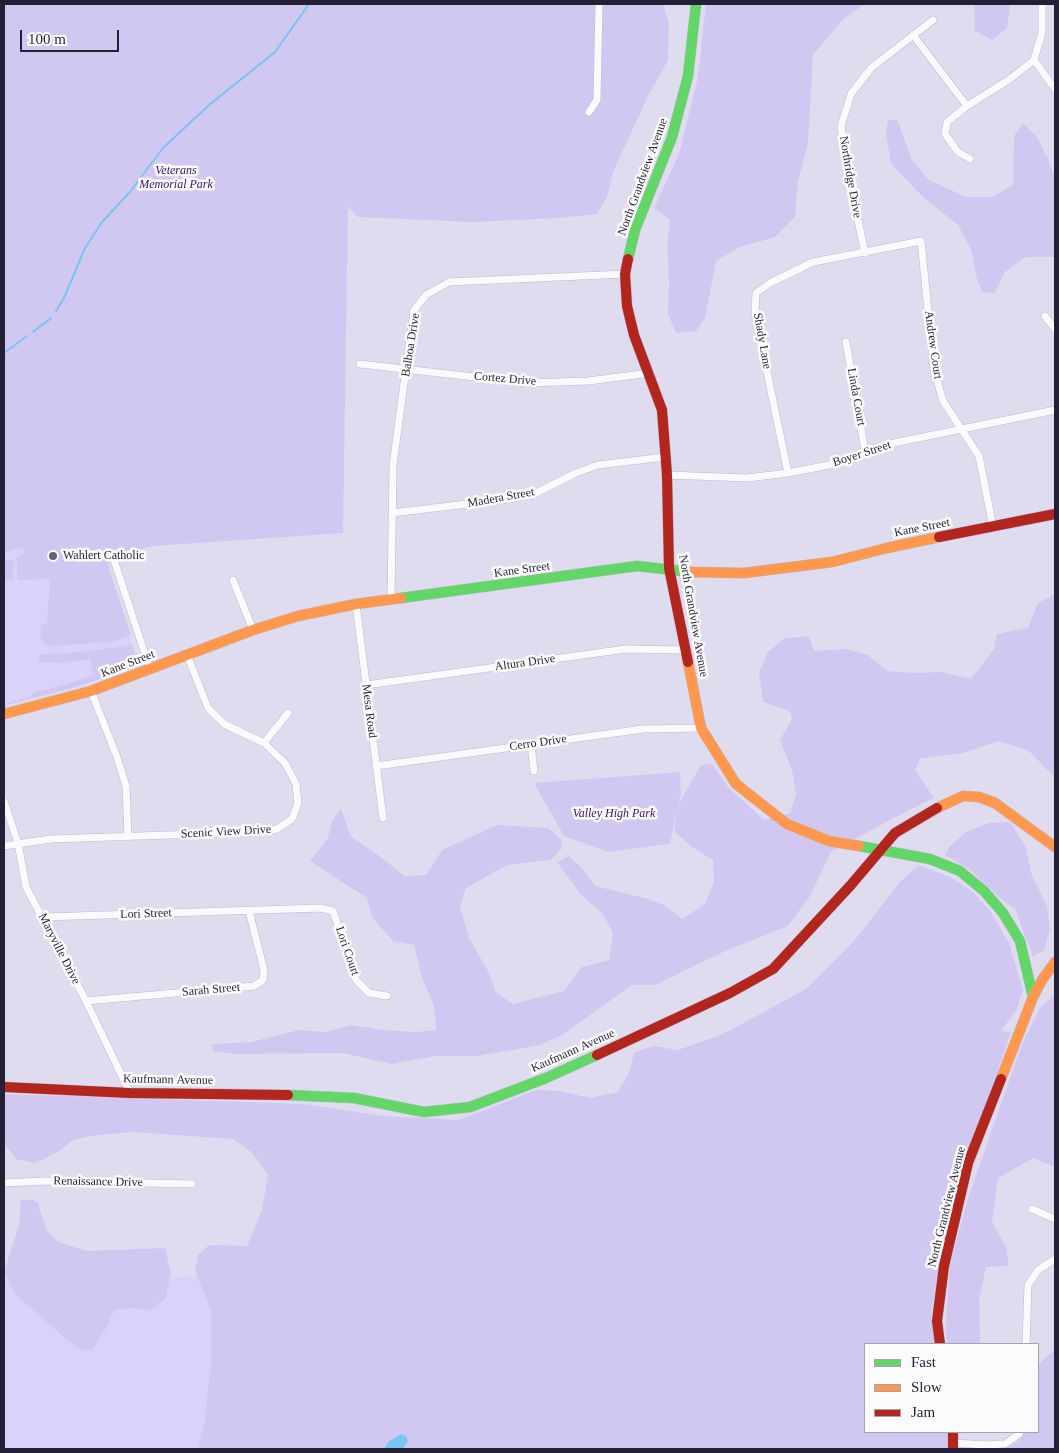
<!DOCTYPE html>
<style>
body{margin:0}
#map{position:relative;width:1059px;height:1453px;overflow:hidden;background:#e0dcf0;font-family:"Times New Roman",serif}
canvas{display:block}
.frame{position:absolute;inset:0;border:5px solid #251f35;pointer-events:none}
.legend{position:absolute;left:864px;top:1343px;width:175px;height:90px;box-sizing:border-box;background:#fbfbfb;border:1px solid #a5a3ac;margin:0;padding:6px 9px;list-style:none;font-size:15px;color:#251f35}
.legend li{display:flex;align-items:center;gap:10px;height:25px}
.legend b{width:25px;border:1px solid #a5a3ac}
.scale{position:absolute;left:20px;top:30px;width:99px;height:22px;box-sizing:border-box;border:2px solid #251f35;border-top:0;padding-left:6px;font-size:15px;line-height:18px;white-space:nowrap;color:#251f35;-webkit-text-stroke:4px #fbfbfb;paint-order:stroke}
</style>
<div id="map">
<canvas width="1059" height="1453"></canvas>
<div class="frame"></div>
<ul class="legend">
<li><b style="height:6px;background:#63d668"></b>Fast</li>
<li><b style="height:6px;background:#ff974d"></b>Slow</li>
<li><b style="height:6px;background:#b3261e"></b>Jam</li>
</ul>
<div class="scale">100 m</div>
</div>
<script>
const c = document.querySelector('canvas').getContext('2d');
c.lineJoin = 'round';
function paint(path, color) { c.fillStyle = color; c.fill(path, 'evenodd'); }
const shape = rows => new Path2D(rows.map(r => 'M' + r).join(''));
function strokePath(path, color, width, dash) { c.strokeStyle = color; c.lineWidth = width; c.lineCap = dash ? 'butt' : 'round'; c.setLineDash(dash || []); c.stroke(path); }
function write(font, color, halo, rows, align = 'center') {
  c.font = font + ' "Times New Roman",serif'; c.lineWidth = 5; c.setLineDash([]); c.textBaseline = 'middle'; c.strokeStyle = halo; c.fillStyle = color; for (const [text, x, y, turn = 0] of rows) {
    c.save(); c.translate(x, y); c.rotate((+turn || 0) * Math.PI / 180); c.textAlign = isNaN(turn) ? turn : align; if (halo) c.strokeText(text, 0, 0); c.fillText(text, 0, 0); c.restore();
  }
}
const built = shape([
 [4,409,105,562,139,666,76,687,4,704],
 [228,1276,205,1449,4,1449,4,1280,10,1283]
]);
const green = shape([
 [4,4,663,4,669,24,668,60,648,96,613,172,607,197,597,214,559,218,472,222,358,217,348,207,343,533,154,546,120,554,121,549,111,550,108,554,109,569,131,635,111,642,50,646,44,644,40,636,41,624,47,623,50,579,17,580,17,557,25,554,23,547,4,553],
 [706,4,865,4,843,19,813,55,808,144,798,181,795,217,775,237,740,247,716,261,705,318,696,331,676,333,668,314,669,282,667,242,670,220,654,208,679,154,698,77],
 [974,4,1010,4,1007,28,992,40,975,31],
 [897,119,912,160,929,180,966,197,992,197,1013,185,1014,136,1023,123,1037,137,1048,159,1055,177,1055,257,1026,257,1005,272,995,293,982,292,977,279,971,250,958,225,924,198,891,164,886,133,888,121],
 [14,560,13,580,4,580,4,561],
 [1055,594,1055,778,1029,751,999,741,963,753,920,759,915,770,934,798,907,811,831,852,810,896,788,926,721,953,655,985,632,985,562,1035,540,1045,477,1056,436,1056,392,1064,342,1053,235,1054,213,1051,212,1044,251,1042,299,1030,325,1032,352,1025,382,1030,416,1032,436,1030,434,1006,422,977,414,945,393,941,372,917,367,898,310,861,328,838,332,821,341,808,350,836,378,855,405,876,426,875,442,850,497,825,548,828,561,839,562,848,551,860,507,865,466,888,460,907,469,938,488,971,496,992,513,1004,564,991,582,967,609,960,613,932,602,913,581,895,557,862,569,856,582,868,595,886,645,898,664,905,682,919,705,904,714,882,713,860,692,847,675,832,676,814,670,844,608,852,564,836,534,783,680,772,681,795,678,805,701,765,712,764,728,787,764,820,790,813,796,794,792,770,780,740,792,719,790,711,763,702,759,673,768,652,785,638,809,636,814,651,846,649,868,655,887,671,915,673,941,672,971,679,994,649,997,634,1028,628,1038,603],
 [132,645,139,666,76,687,4,706,4,704,30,697,34,692,47,690,94,675,90,659,60,663,39,662,40,655,89,651],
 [1010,822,1026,847,1031,873,1047,906,1050,929,1044,950,1033,957,1015,909,1000,898,969,869,945,855,949,847,966,832,989,823],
 [918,865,950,877,972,891,990,911,1009,943,1023,990,1017,1009,1001,1031,1011,1032,952,1205,931,1314,935,1344,865,1344,865,1432,948,1432,948,1449,198,1449,204,1426,211,1365,211,1310,195,1271,198,1255,209,1245,247,1246,262,1210,268,1175,251,1152,233,1139,131,1132,90,1136,73,1140,58,1152,35,1163,16,1159,4,1143,4,1094,304,1104,384,1116,459,1120,536,1090,560,1091,590,1098,618,1092,629,1072,634,1053,653,1046,678,1050,723,1034,806,989,854,941,900,882],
 [1055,994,1055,1167,1033,1158,998,1178,992,1222,1006,1247,1009,1266,986,1267,979,1301,980,1344,947,1344,946,1321,950,1265,967,1202,1022,1044,1040,1008],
 [21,1200,33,1200,38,1203,46,1229,58,1242,87,1251,165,1248,171,1273,165,1299,151,1310,134,1308,114,1310,105,1330,92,1350,81,1350,64,1337,16,1295,4,1272,19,1225],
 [1055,1349,1055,1449,1003,1449,1019,1441,1024,1432,1038,1432,1038,1365]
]);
const water = shape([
 [401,1434,406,1436,408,1441,403,1449,384,1449,388,1442]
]);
const stream = shape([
 [56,311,64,298,85,248,102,222,129,193,163,148,209,105,275,52,309,4],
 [33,332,51,318],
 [4,353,27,336]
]);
const street = shape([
 [913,35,967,106],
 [1034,60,1055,89],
 [589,112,597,100,599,4],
 [970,159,958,152,945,134,947,122,967,106,1010,79,1034,60,1042,32,1042,4],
 [865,253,847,169,841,126,851,94,871,68,933,20],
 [1045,316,1055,329],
 [846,342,865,451],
 [360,364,527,383,588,381,650,373],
 [788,473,755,314,756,293,770,283,813,262,921,241,934,370,943,401,979,456,993,527],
 [667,475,747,478,788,473,839,463,865,451,884,445,1055,410],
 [392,513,509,499,536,493,576,473,598,465,665,457],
 [114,560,150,669],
 [233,580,253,630],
 [391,600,393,465,414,310,426,295,449,282,625,274],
 [356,604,383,818],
 [366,685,626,649,685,650],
 [91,691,117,757,126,786,128,837],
 [264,743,288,713],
 [531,744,534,771],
 [376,766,643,729,701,728],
 [4,801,18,843,26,887,86,1001,130,1093],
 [4,846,51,839,257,832,277,829,292,819,298,803,296,784,285,763,264,743,224,724,208,708,187,655],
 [43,917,321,908,333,911,356,980,369,993,387,996],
 [86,1001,254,986,263,980,264,970,249,911],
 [4,1183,44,1181,192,1184],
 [1032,1209,1055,1219],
 [1026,1344,1028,1285,1038,1270,1055,1259],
 [953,1443,985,1445,1005,1444,1019,1434,1020,1432]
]);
const fast = shape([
 [628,259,635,230,672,137,688,76,696,4],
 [401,598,637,566,691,572],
 [859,846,930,859,960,871,984,891,1003,913,1020,941,1033,997],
 [288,1095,354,1098,424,1112,470,1107,546,1078,597,1055]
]);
const slow = shape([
 [691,572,744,573,832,562,887,548,939,537],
 [688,662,701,728,736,784,787,824,829,841,859,846],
 [4,714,91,691,253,630,298,616,356,604,401,598],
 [937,808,963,796,979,797,995,803,1055,847],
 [1001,1079,1033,997,1042,980,1055,962]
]);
const jam = shape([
 [628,259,625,274,627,306,634,335,662,410,667,475,669,568,688,662],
 [939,537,1055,514],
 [597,1055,730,993,773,969,850,886,895,833,937,808],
 [4,1087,130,1093,288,1095],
 [940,1344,937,1321,944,1266,968,1163,1001,1079],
 [953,1432,953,1449]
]);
const markers = [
 [53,556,5,"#666176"]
];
const parkNames = [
 ["Veterans",176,171],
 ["Memorial Park",176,185],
 ["Valley High Park",614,814]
];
const streetNames = [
 ["North Grandview Avenue",643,177,-70],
 ["Northridge Drive",850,177,80],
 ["Shady Lane",762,341,80],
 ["Balboa Drive",411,345,-81],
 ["Andrew Court",933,345,82],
 ["Cortez Drive",505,379,5],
 ["Linda Court",856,397,80],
 ["Boyer Street",862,454,-18],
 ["Madera Street",501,498,-10],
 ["Kane Street",922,528,-11],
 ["Kane Street",522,570,-8],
 ["North Grandview Avenue",693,616,80],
 ["Altura Drive",525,663,-8],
 ["Kane Street",128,664,-21],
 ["Mesa Road",369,711,83],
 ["Cerro Drive",538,743,-8],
 ["Scenic View Drive",226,832,-3],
 ["Lori Street",146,914,-2],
 ["Maryville Drive",59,949,63],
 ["Lori Court",347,951,71],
 ["Sarah Street",211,990,-5],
 ["Kaufmann Avenue",573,1051,-24],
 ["Kaufmann Avenue",168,1080,1],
 ["Renaissance Drive",98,1182,1],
 ["North Grandview Avenue",947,1207,-76]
];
const poiNames = [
 ["Wahlert Catholic",63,556]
];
paint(built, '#dad2f8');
paint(green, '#d1c8f1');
paint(water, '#78c4f3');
strokePath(stream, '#78c4f3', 2);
strokePath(street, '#bdb9cd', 8);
strokePath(fast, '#bdb9cd', 11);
strokePath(slow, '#bdb9cd', 11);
strokePath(jam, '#bdb9cd', 11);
strokePath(street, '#fafafd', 7);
strokePath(fast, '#63d668', 10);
strokePath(slow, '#ff974d', 10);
strokePath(jam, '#b3261e', 10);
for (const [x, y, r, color] of markers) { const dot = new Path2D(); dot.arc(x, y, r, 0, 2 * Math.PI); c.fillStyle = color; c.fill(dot); strokePath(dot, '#fbfbfb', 2); }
write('italic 12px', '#390c72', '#fbfbfb', parkNames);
write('12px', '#251f35', '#fbfbfb', streetNames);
write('12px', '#251f35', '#fbfbfb', poiNames, 'left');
</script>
